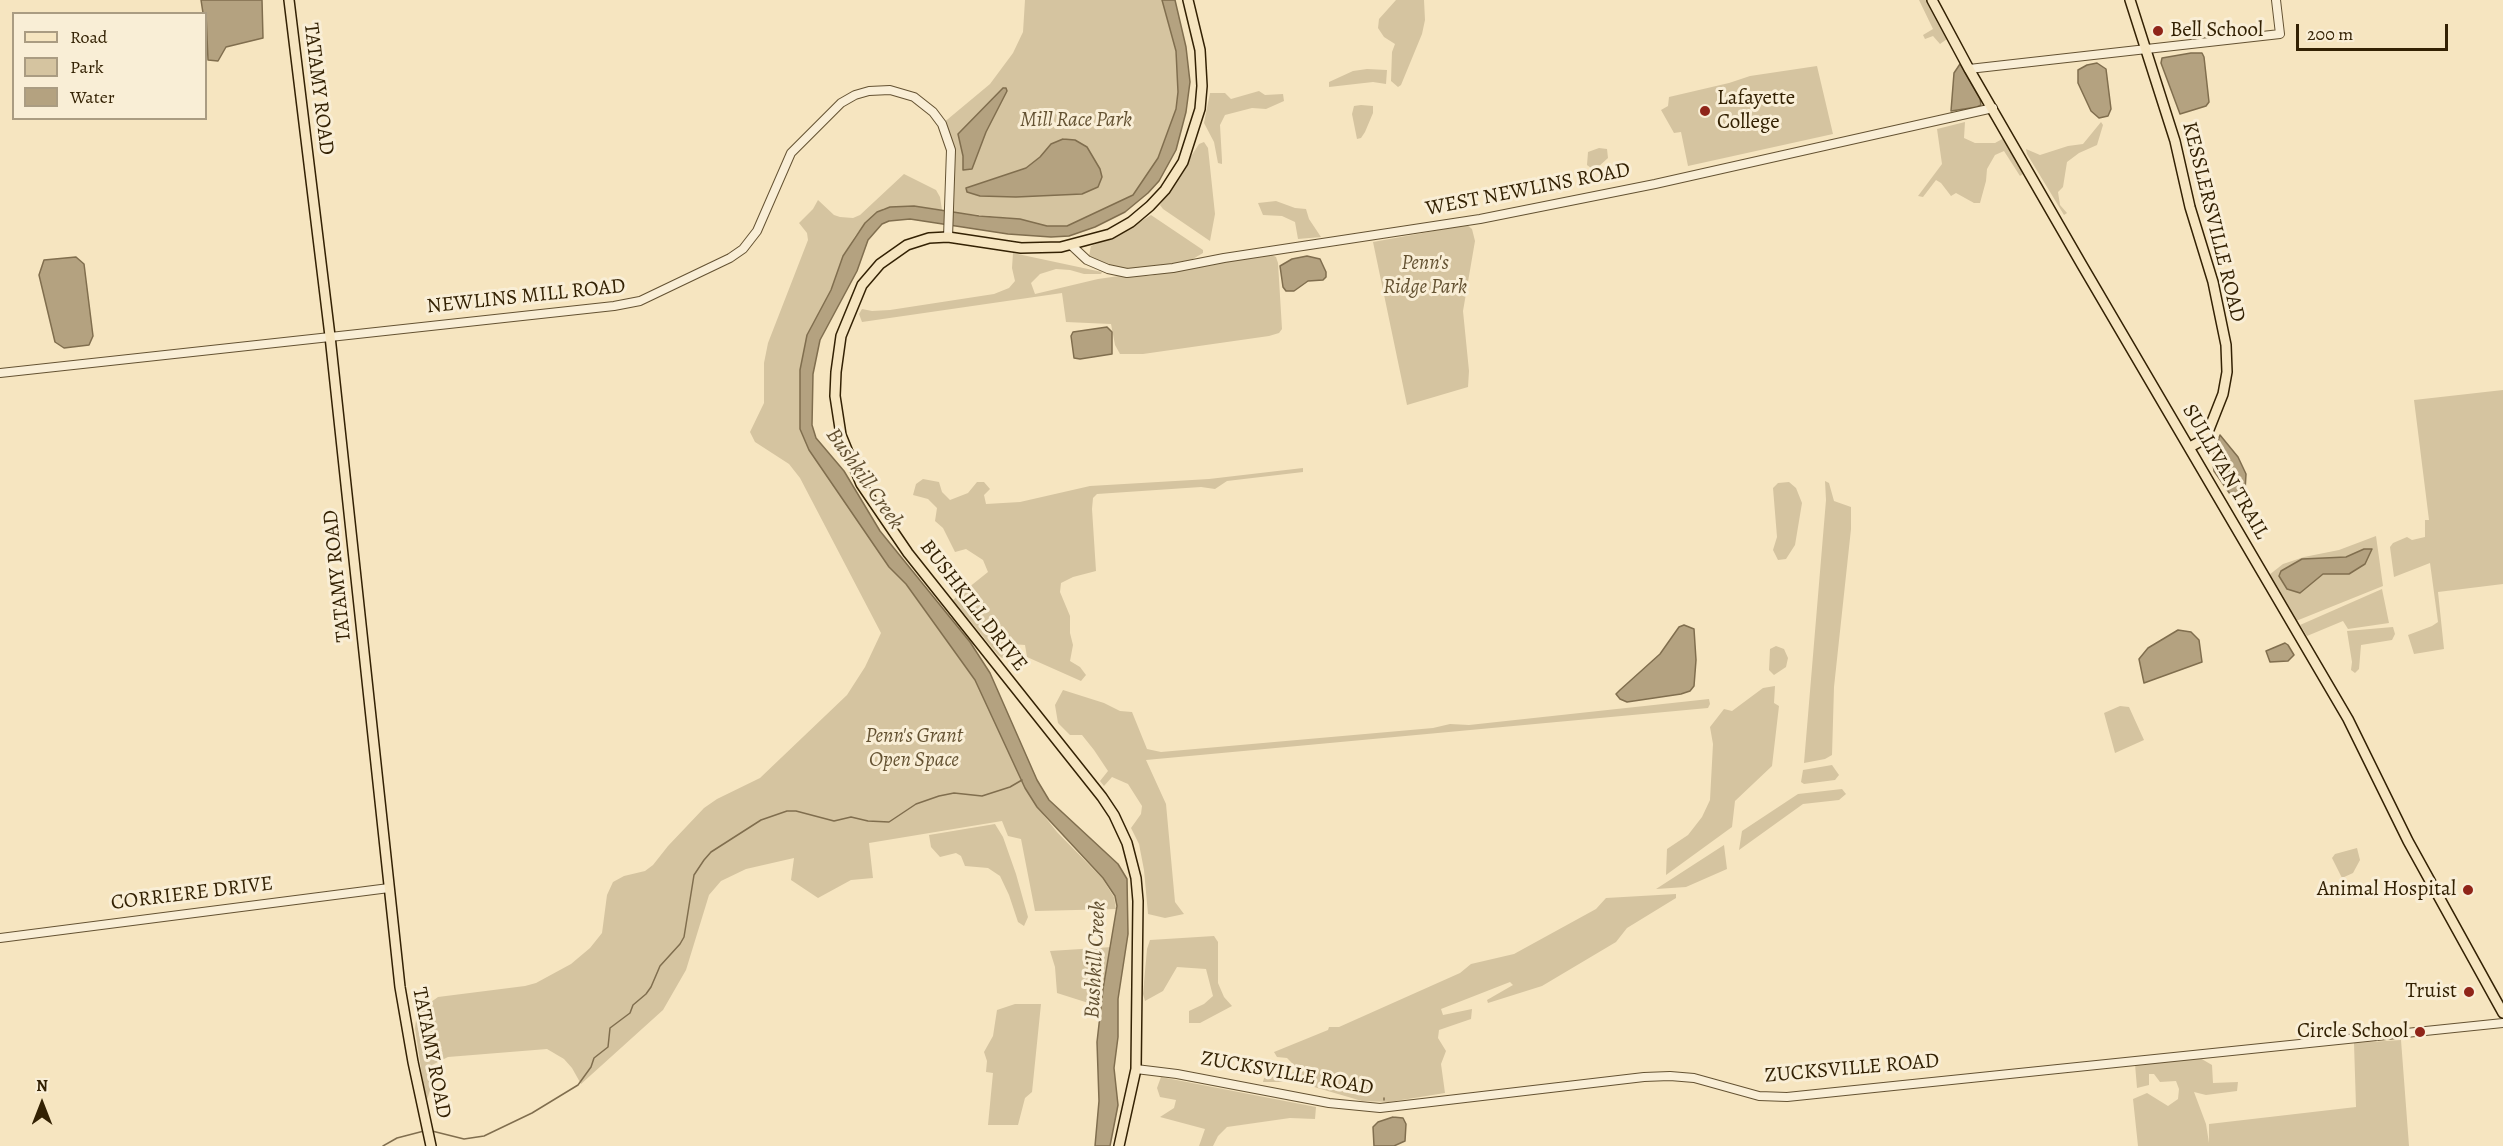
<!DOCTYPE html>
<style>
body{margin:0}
#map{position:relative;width:2503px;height:1146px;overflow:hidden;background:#f6e5c0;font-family:Alegreya,serif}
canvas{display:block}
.legend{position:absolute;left:12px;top:12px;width:195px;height:108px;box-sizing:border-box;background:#f9eed6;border:2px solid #aa9c82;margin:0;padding:8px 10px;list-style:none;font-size:18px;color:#332103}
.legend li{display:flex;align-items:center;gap:12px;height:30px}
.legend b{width:30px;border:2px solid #aa9c82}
.north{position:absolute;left:12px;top:1074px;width:60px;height:60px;-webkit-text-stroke:4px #f9eed6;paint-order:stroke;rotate:0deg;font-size:16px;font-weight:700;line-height:24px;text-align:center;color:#332103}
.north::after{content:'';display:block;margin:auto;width:21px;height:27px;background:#332103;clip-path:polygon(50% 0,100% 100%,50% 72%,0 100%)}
.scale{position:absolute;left:2296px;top:24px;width:152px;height:27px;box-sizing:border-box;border:3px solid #332103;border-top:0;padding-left:8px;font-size:18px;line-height:21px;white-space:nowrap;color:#332103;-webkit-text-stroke:4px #f9eed6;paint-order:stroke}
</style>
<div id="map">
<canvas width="2503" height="1146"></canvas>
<ul class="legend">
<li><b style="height:8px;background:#f6e5c0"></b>Road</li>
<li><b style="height:16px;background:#d5c4a0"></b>Park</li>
<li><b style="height:16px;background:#b4a280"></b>Water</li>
</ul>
<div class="north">N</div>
<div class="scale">200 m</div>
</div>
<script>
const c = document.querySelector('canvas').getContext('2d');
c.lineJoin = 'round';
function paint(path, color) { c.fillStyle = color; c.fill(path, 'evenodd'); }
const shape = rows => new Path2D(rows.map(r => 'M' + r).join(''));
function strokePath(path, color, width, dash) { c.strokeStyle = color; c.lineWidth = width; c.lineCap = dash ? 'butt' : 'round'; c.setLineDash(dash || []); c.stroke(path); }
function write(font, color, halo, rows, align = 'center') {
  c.font = font + ' Alegreya,serif'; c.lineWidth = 6; c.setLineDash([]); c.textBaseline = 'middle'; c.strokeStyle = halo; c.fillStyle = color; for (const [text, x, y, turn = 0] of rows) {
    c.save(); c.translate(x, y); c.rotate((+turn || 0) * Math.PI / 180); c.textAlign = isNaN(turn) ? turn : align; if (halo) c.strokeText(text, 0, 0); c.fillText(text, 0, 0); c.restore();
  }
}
const green = shape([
 [1025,0,1162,0,1176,51,1178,92,1176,109,1155,165,1133,195,1067,226,1047,226,1020,219,950,212,951,150,942,124,990,84,1013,53,1023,32],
 [1396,0,1424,0,1425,20,1422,34,1401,85,1398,87,1391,81,1392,52,1395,44,1384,37,1378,28,1379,19],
 [1919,0,1926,0,1947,39,1940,44,1933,36,1925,39,1923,35,1933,29],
 [1817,66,1833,134,1688,166,1681,132,1674,133,1661,110,1668,106,1669,97,1729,83,1750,76],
 [1367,69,1387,70,1386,84,1373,82,1329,87,1329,82,1353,71],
 [1259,91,1265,95,1283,94,1284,101,1266,109,1252,108,1225,115,1220,125,1222,160,1222,164,1218,163,1214,142,1204,123,1210,93,1225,93,1231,99],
 [1361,105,1373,106,1373,113,1365,132,1361,138,1357,139,1352,114,1354,106],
 [1965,122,1964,138,1975,143,1995,143,2004,138,2023,174,2020,176,2004,151,1995,155,1987,169,1986,181,1980,203,1974,203,1956,193,1951,196,1941,183,1936,180,1923,197,1918,196,1942,164,1937,129],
 [2101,122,2103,125,2097,145,2079,153,2067,162,2063,187,2058,192,2060,205,2067,213,2064,215,2027,154,2026,149,2040,155,2068,146,2083,144],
 [1204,142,1208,148,1215,214,1210,241,1163,209,1160,205,1199,144],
 [1599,148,1607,149,1608,158,1598,167,1591,168,1587,165,1588,152],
 [904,174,936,190,940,197,942,210,914,206,884,208,865,223,855,236,843,256,831,290,807,335,800,370,800,429,809,450,975,680,1025,788,1037,807,1057,832,1102,878,1114,897,1116,909,1035,911,1021,839,1008,836,1002,821,869,843,873,878,851,880,818,898,791,880,794,858,746,869,721,881,709,895,686,970,663,1010,581,1084,572,1068,564,1059,547,1049,448,1057,432,1065,432,1084,426,1103,415,1028,417,1012,438,997,525,986,536,983,571,964,590,948,602,933,607,895,613,882,624,876,645,871,653,865,668,846,704,808,717,799,760,778,847,695,865,667,881,633,800,478,789,464,755,442,750,432,764,403,764,363,768,343,808,240,807,233,799,223,813,209,818,200,834,215,840,217,853,218,860,215],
 [1276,201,1295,208,1306,209,1309,219,1321,237,1298,239,1295,222,1282,216,1263,215,1258,203],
 [1151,215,1203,250,1203,253,1186,263,1144,270,1121,268,1093,260,1089,256,1091,246,1121,234],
 [1467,225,1472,229,1475,241,1463,311,1469,371,1468,387,1407,405,1373,242],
 [1013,253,1102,272,1101,274,1084,274,1070,270,1056,269,1040,274,1031,283,1035,294,1098,279,1119,276,1149,276,1270,254,1276,257,1278,263,1282,329,1279,333,1269,336,1143,354,1120,354,1115,345,1111,324,1066,322,1062,293,862,322,859,314,862,309,872,311,890,310,994,294,1009,288,1015,281,1012,268],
 [2503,390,2503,584,2438,592,2444,649,2414,654,2408,635,2432,626,2438,622,2430,563,2394,577,2390,547,2393,543,2407,537,2412,540,2425,537,2425,520,2429,520,2414,400],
 [1303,468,1303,472,1227,481,1215,489,1201,487,1097,494,1093,498,1092,509,1096,571,1073,577,1061,583,1060,592,1070,616,1070,633,1073,645,1070,661,1080,667,1086,675,1081,681,1027,657,1025,645,1012,644,1008,656,1002,658,998,655,953,600,988,572,983,560,966,549,955,552,943,528,935,521,937,508,928,499,913,495,916,484,923,479,939,482,942,492,950,500,968,493,977,482,984,482,990,489,984,495,986,504,1020,502,1090,486,1209,479],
 [1825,481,1829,483,1834,501,1851,507,1851,529,1834,687,1832,755,1825,759,1804,763,1826,500],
 [1789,482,1796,488,1802,503,1795,545,1786,559,1778,560,1773,550,1777,537,1773,488,1778,483],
 [2376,536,2383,586,2296,621,2269,575,2283,564,2304,557,2339,550],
 [2382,589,2389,623,2348,629,2343,621,2307,636,2300,625],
 [2393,627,2395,634,2392,640,2361,645,2359,669,2355,673,2351,670,2352,662,2347,631],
 [1776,646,1784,649,1788,658,1786,667,1774,675,1769,670,1770,649],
 [1775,686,1774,703,1779,706,1772,766,1735,801,1732,827,1666,875,1667,849,1688,835,1702,817,1710,800,1713,744,1710,727,1724,709,1732,711,1763,688],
 [1063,690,1104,703,1120,711,1132,712,1147,749,1161,752,1433,728,1450,724,1469,725,1709,699,1710,704,1708,708,1146,760,1166,804,1175,902,1184,914,1165,918,1148,914,1144,870,1139,844,1131,828,1141,814,1142,806,1128,784,1112,777,1104,786,1100,781,1108,771,1094,750,1082,735,1070,735,1058,723,1055,705],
 [2120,706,2129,707,2144,740,2115,753,2104,713],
 [1832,765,1839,775,1835,780,1804,784,1801,782,1803,770],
 [1842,789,1846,794,1839,800,1803,804,1739,850,1742,831,1798,794],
 [995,824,1003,837,1016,874,1028,917,1024,926,1018,922,1009,895,1000,876,988,868,965,866,961,856,956,853,940,857,931,847,929,835],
 [1724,845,1727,869,1686,887,1656,889],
 [2357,848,2360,860,2353,873,2342,878,2332,858,2335,854],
 [1676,894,1676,898,1627,928,1616,942,1542,986,1488,1003,1487,1000,1513,985,1510,982,1441,1009,1443,1015,1472,1009,1471,1019,1439,1030,1438,1038,1446,1051,1441,1064,1445,1093,1389,1102,1362,1101,1297,1082,1263,1082,1264,1078,1287,1075,1294,1072,1293,1064,1287,1058,1277,1057,1274,1052,1328,1030,1329,1027,1339,1027,1460,973,1471,964,1514,954,1596,909,1606,898],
 [1214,936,1218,942,1218,983,1224,997,1232,1006,1200,1023,1189,1023,1189,1011,1204,1004,1213,996,1206,969,1177,967,1163,991,1145,1001,1143,994,1147,949,1150,940],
 [1112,947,1101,1007,1057,993,1055,967,1050,951],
 [1015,1004,1041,1004,1032,1092,1025,1098,1018,1125,988,1125,993,1073,986,1072,987,1061,984,1052,993,1036,997,1010],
 [2401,1040,2409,1146,2138,1146,2133,1099,2147,1093,2168,1106,2178,1099,2179,1089,2176,1081,2160,1082,2154,1074,2149,1074,2149,1085,2137,1088,2135,1064,2200,1058,2212,1065,2213,1083,2238,1082,2237,1091,2206,1095,2194,1092,2206,1124,2209,1143,2209,1124,2356,1107,2354,1043],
 [1161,1077,1316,1107,1315,1119,1290,1118,1227,1127,1218,1136,1213,1146,1199,1146,1205,1129,1160,1117,1174,1108,1176,1100,1160,1097,1157,1088]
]);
const water = shape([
 [201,0,262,0,263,38,226,47,218,61,208,60,206,14,203,13,201,0],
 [1162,0,1175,0,1186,47,1190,82,1186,112,1176,150,1159,181,1148,193,1125,212,1095,227,1069,236,1051,237,1008,234,910,219,889,221,882,224,868,240,857,271,820,340,813,374,812,425,816,438,844,471,880,531,970,642,990,673,1037,780,1049,800,1118,864,1127,879,1128,934,1118,999,1118,1037,1114,1068,1118,1105,1110,1146,1095,1146,1099,1101,1097,1042,1103,989,1117,906,1115,896,1103,878,1037,807,1025,788,975,680,906,584,889,567,809,450,800,429,800,370,807,335,831,290,843,256,865,223,877,212,890,207,914,206,979,216,1020,219,1047,226,1067,226,1133,195,1158,158,1176,109,1178,92,1176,51,1162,0],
 [2191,53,2202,53,2204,57,2209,102,2206,106,2180,114,2161,63,2162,58,2191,53],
 [2097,63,2106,69,2111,109,2108,116,2099,118,2091,111,2078,83,2078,70,2087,65,2097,63],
 [1960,64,1980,99,1981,105,1977,107,1951,111,1954,73,1960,64],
 [1003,88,1006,88,1007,91,986,132,972,169,963,170,963,156,958,134,1003,88],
 [1063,139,1075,140,1087,147,1100,169,1102,177,1098,187,1082,194,1016,197,980,196,967,192,966,188,1026,168,1040,157,1051,144,1063,139],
 [1307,256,1320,259,1326,272,1326,277,1323,280,1308,281,1294,291,1286,291,1283,287,1280,266,1292,259,1307,256],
 [76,257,84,264,93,336,89,345,64,348,55,342,39,275,44,260,76,257],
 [1107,327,1112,332,1112,354,1080,359,1074,358,1071,336,1073,332,1107,327],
 [2220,435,2238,457,2246,474,2245,491,2241,496,2230,494,2214,471,2212,459,2220,435],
 [2364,549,2372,549,2365,564,2349,574,2323,574,2300,593,2287,589,2279,576,2281,571,2302,559,2346,557,2364,549],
 [1684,625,1694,629,1696,660,1694,686,1690,691,1681,694,1627,702,1620,699,1616,694,1620,690,1660,654,1679,627,1684,625],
 [2178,630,2191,632,2199,640,2202,662,2144,683,2139,659,2148,648,2178,630],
 [2285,643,2288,645,2294,655,2288,661,2270,662,2266,651,2285,643],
 [1393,1117,1403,1118,1406,1124,1405,1141,1394,1146,1374,1146,1373,1127,1378,1122,1393,1117]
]);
const stream = shape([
 [1384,1100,1384,1098],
 [432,1131,464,1139,484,1136,532,1113,578,1085,591,1067,594,1058,608,1047,610,1028,630,1013,633,1005,646,994,651,987,660,966,680,944,684,937,694,875,704,860,711,852,761,820,787,811,796,811,834,821,851,817,868,821,889,822,916,804,939,796,954,793,982,796,1010,787,1022,780],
 [383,1146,397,1138,424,1131]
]);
const minor = shape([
 [1969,69,2280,34,2276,0],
 [1071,245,1087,260,1108,269,1127,273,1173,268,1224,258,1480,219,1655,184,1993,108],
 [0,373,614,306,640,301,730,258,743,249,757,231,791,153,841,103,855,95,869,91,890,90,914,97,933,112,942,124,951,150,948,237],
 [0,938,389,888],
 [1136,1069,1177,1074,1329,1103,1380,1108,1644,1077,1670,1076,1694,1078,1759,1096,1787,1097,2503,1023]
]);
const major = shape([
 [289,0,330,336,400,987,413,1062,431,1146],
 [1932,0,1969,69,2082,265,2348,719,2408,841,2503,1013],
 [2130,0,2175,141,2190,207,2213,282,2226,345,2227,372,2223,394,2208,432,2201,441,2190,447],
 [1119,1146,1136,1069,1138,901,1136,878,1127,843,1114,815,1102,797,908,553,861,484,841,435,835,396,836,372,841,336,862,285,880,264,907,245,929,238,948,237,1021,248,1061,247,1110,234,1131,222,1150,206,1165,190,1183,162,1200,109,1202,86,1200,50,1188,0]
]);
const markers = [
 [2158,31,6,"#8f2418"],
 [1705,111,6,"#8f2418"],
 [2468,890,6,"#8f2418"],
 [2469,992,6,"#8f2418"],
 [2420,1032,6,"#8f2418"]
];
const poiNames = [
 ["Bell School",2170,31,"left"],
 ["Lafayette",1717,99,"left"],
 ["College",1717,123,"left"],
 ["Animal Hospital",2456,890],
 ["Truist",2457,992],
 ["Circle School",2408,1032]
];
const streetNames = [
 ["TATAMY ROAD",318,89,83],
 ["WEST NEWLINS ROAD",1528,190,-11],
 ["KESSLERSVILLE ROAD",2213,222,76],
 ["NEWLINS MILL ROAD",526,297,-6],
 ["SULLIVAN TRAIL",2225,472,60],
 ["TATAMY ROAD",338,576,-96],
 ["BUSHKILL DRIVE",973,606,52],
 ["CORRIERE DRIVE",192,894,-7],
 ["TATAMY ROAD",431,1053,79],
 ["ZUCKSVILLE ROAD",1852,1069,-5],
 ["ZUCKSVILLE ROAD",1287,1074,10]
];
const parkNames = [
 ["Mill Race Park",1076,121],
 ["Penn's",1425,264],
 ["Ridge Park",1425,288],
 ["Penn's Grant",914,737],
 ["Open Space",914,761]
];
const waterNames = [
 ["Bushkill Creek",864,479,55],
 ["Bushkill Creek",1096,960,-87]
];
paint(green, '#d5c4a0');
paint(water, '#b4a280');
strokePath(water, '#806e4e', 1.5);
strokePath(stream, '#806e4e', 1.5);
strokePath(minor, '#645232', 10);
strokePath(major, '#332103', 12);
strokePath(minor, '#f9eed6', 8);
strokePath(major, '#f6e5c0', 9);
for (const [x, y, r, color] of markers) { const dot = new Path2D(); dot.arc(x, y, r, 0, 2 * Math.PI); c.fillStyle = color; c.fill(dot); strokePath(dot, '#f9eed6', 2); }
write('21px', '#332103', '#f9eed6', poiNames, 'right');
write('21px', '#332103', '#f9eed6', streetNames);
write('italic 21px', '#645232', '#f9eed6', parkNames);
write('italic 22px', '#604e2f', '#f9eed6', waterNames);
</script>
